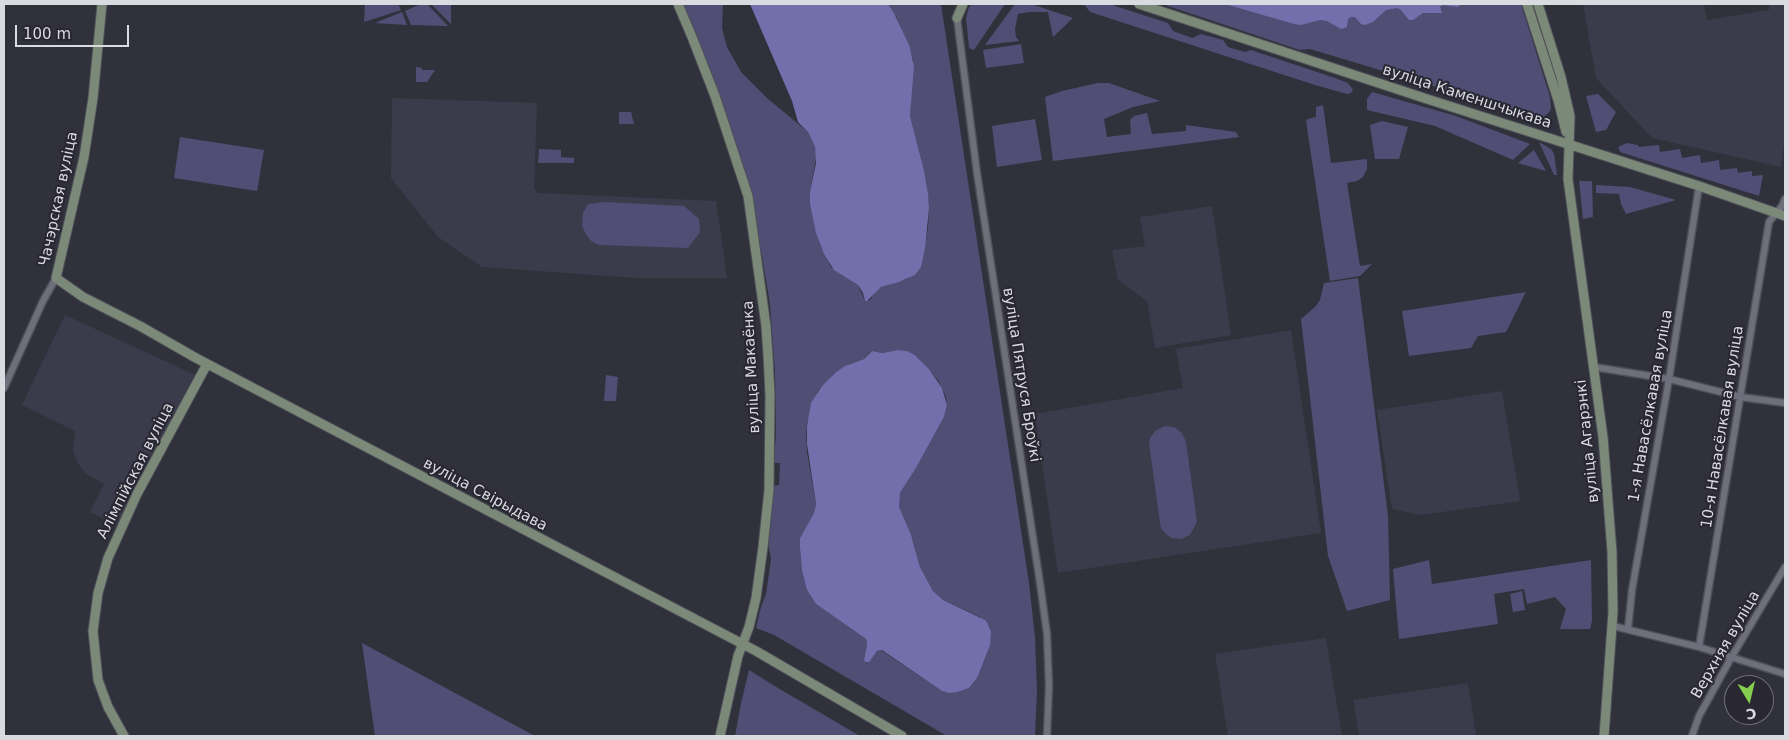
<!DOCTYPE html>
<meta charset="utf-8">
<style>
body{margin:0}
#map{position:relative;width:1789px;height:740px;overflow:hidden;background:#31313c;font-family:"DejaVu Sans",sans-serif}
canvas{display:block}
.frame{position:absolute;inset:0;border:5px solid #dadae1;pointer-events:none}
.north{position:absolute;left:1724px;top:675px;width:50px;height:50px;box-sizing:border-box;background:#282732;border:1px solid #6f6f78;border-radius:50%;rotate:171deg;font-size:14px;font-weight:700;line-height:20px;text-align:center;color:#dadae1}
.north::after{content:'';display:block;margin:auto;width:18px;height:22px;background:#84cf4d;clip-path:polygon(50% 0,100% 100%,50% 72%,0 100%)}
.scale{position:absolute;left:15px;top:25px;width:114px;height:22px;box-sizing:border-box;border:2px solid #dadae1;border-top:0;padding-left:6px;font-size:15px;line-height:18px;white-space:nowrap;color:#dadae1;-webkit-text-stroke:4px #282732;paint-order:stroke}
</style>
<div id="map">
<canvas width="1789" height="740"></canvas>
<div class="frame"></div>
<div class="north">С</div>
<div class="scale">100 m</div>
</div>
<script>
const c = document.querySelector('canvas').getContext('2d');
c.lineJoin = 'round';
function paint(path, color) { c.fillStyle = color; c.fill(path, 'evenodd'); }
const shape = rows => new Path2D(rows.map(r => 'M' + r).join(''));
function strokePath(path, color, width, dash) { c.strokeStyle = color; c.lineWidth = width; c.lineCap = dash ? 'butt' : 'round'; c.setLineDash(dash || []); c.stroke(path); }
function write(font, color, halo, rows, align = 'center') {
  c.font = font + ' "DejaVu Sans",sans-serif'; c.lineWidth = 4; c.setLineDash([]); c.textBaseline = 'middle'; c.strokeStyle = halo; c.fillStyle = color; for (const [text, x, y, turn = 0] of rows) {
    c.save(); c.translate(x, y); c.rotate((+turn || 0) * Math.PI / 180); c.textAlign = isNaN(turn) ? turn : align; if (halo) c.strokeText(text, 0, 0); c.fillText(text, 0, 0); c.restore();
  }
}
const built = shape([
 [1583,4,1704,4,1707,20,1769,10,1769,4,1785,4,1785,137,1781,167,1652,138,1596,78],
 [392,98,537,103,534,189,538,193,716,201,727,278,636,278,482,267,438,237,391,178],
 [1212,206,1231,335,1155,348,1147,301,1118,280,1112,250,1145,246,1140,217],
 [65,315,195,375,117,525,90,512,104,484,85,473,77,462,73,450,75,431,22,405],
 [1291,330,1321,533,1058,573,1035,414,1183,388,1176,349],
 [1502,391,1520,501,1421,515,1392,509,1377,410],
 [1326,638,1342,736,1228,736,1215,654],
 [1468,683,1476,736,1359,736,1353,700]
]);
const green = shape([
 [365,4,398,4,401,10,364,22],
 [421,4,427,4,448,26,411,25,405,11],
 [431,4,451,4,451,24],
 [680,4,723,4,722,28,727,47,741,72,767,98,808,132,815,147,816,158,810,192,810,204,820,244,831,267,858,285,865,301,870,300,876,291,881,287,907,279,918,271,924,254,928,227,929,208,927,186,910,116,913,60,897,18,888,4,941,4,1029,583,1035,637,1037,692,1035,736,947,736,774,635,756,628,761,607,766,594,771,559,768,542,774,486,779,485,780,463,774,463,776,432,775,372,770,304,762,255,735,141,720,98],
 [898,350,907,351,915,355,929,369,939,382,946,397,947,405,944,417,916,468,900,493,898,500,900,511,913,542,920,567,933,591,943,600,980,617,988,624,990,628,977,678,969,688,958,692,945,692,939,689,881,650,876,652,867,663,864,659,867,645,866,639,816,604,807,590,802,571,800,549,800,538,814,513,816,504,807,452,806,434,807,424,818,391,835,373,850,364,864,359,871,351,882,353],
 [972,4,1005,4,974,50,969,48,966,18,969,7],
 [1015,4,1031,4,1073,18,1053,37,1048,12,1029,12,1018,14,1015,29,1016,37,1019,41,985,45],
 [1084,4,1109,4,1168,23,1173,31,1192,38,1201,34,1223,40,1228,47,1245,52,1251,50,1335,78,1348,83,1353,90,1351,93,1347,94,1315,85,1090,12],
 [1162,4,1521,4,1550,97,1551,109,1549,112,1544,117,1533,116,1310,49,1300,50],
 [402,12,407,25,375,23],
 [1021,44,1024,63,986,68,983,50],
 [416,67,422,68,422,70,435,70,427,82,416,82],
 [1098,83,1109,83,1160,101,1133,107,1104,119,1107,137,1131,134,1130,120,1134,116,1147,113,1152,134,1186,131,1186,125,1236,132,1239,137,1053,161,1045,97,1062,91],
 [1372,92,1456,116,1530,144,1513,160,1435,126,1367,110,1367,99],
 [1598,94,1616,112,1606,130,1596,132,1586,96],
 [1323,105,1331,163,1367,159,1367,169,1363,177,1357,181,1347,183,1360,266,1372,264,1360,276,1330,281,1306,121,1308,119,1316,117,1316,107],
 [619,112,631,112,634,124,619,124],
 [1035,119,1042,160,997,167,992,126],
 [1382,121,1408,127,1399,159,1375,159,1370,125],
 [180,137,264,150,257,191,174,178],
 [1539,142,1551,149,1554,154,1557,175,1554,175],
 [1627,143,1638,145,1639,147,1659,145,1660,152,1680,149,1682,158,1700,155,1701,163,1719,160,1720,170,1737,168,1738,173,1752,171,1752,176,1763,175,1759,196,1620,152,1618,147],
 [539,149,561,150,561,157,574,158,574,163,538,163],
 [1534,150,1546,171,1518,163],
 [1579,181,1592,181,1593,217,1583,219],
 [1596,185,1630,187,1676,200,1626,214,1621,204,1619,194,1596,193],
 [604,202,684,206,699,219,700,232,688,248,599,245,591,241,586,234,582,226,583,213,588,204],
 [1358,278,1388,516,1390,600,1347,611,1328,556,1301,319,1315,307,1320,300,1324,283],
 [1526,292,1506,332,1478,336,1471,348,1409,356,1402,311],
 [606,375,618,377,616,401,604,401],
 [1165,426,1174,427,1182,433,1186,442,1197,522,1190,535,1181,539,1172,538,1167,535,1161,528,1160,523,1149,443,1150,438,1156,430],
 [1429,560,1432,584,1591,560,1592,621,1590,629,1560,629,1566,609,1555,597,1527,604,1524,589,1494,594,1498,624,1399,639,1393,569],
 [1522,591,1525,610,1513,612,1510,594],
 [362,643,535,736,375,736],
 [749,670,778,688,860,736,735,736,741,703]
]);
const water = shape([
 [750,4,888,4,894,13,909,45,914,66,910,116,924,171,928,193,929,208,925,249,921,267,915,275,899,282,881,287,867,301,865,301,863,293,858,285,834,270,824,254,816,233,810,204,810,192,816,163,815,147,808,132,798,122,792,101],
 [1225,4,1462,4,1458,7,1443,5,1440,7,1442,13,1423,13,1413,20,1409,20,1401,10,1397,8,1386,10,1373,22,1365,25,1361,24,1355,17,1351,17,1348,19,1347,27,1341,29,1327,21,1320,20,1301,25,1294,24],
 [898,350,907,351,915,355,929,369,942,388,947,405,944,417,916,468,900,493,899,507,911,535,920,567,933,591,943,600,985,620,988,624,991,632,990,645,977,678,969,688,958,692,949,693,942,691,882,650,877,651,869,662,865,662,864,659,867,645,866,639,816,604,807,590,802,571,800,549,800,538,814,513,816,504,807,444,807,426,811,403,822,386,835,373,845,366,864,359,872,351,882,353]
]);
const street = shape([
 [957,18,977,173,1040,583,1047,634,1049,686,1047,736],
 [1594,367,1669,379,1741,397,1785,403],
 [4,388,43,301,56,278],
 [1613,626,1699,647,1785,674],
 [1628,629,1632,590,1669,379,1699,186],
 [1699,647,1769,222,1782,206,1785,199],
 [1692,736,1699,716,1731,658,1785,567]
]);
const secondary = shape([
 [102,4,93,98,84,157,56,278,83,297,140,326,196,358,756,651,902,736],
 [678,4,692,37,715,96,748,196,766,326,768,355,770,395,769,490,763,547,756,598,749,627,738,656,720,736],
 [1139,4,1424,98,1699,186,1785,216],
 [1527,4,1558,100,1566,132],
 [1538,4,1561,77,1570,116,1568,179,1603,437,1612,552,1613,612,1604,736],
 [957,18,963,4],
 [124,736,108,707,98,680,93,631,98,593,108,558,137,494,207,364]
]);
const streetNames = [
 ["вуліца Каменшчыкава",1467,97,18],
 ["Чачэрская вуліца",59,199,-78],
 ["вуліца Макаёнка",752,367,-93],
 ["вуліца Пятруся Броўкі",1021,375,81],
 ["1-я Навасёлкавая вуліца",1651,406,-80],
 ["10-я Навасёлкавая вуліца",1723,427,-81],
 ["вуліца Агарэнкі",1588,441,-96],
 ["Алімпійская вуліца",136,471,-63],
 ["вуліца Свірыдава",485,495,28],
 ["Верхняя вуліца",1726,645,-60]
];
paint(built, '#3b3b4b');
paint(green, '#504e74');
paint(water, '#736fac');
strokePath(street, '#4f4f58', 9);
strokePath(secondary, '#4f4f58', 11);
strokePath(street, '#6f6f7b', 6);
strokePath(secondary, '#7a8978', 9);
write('15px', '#dadae1', '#282732', streetNames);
</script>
